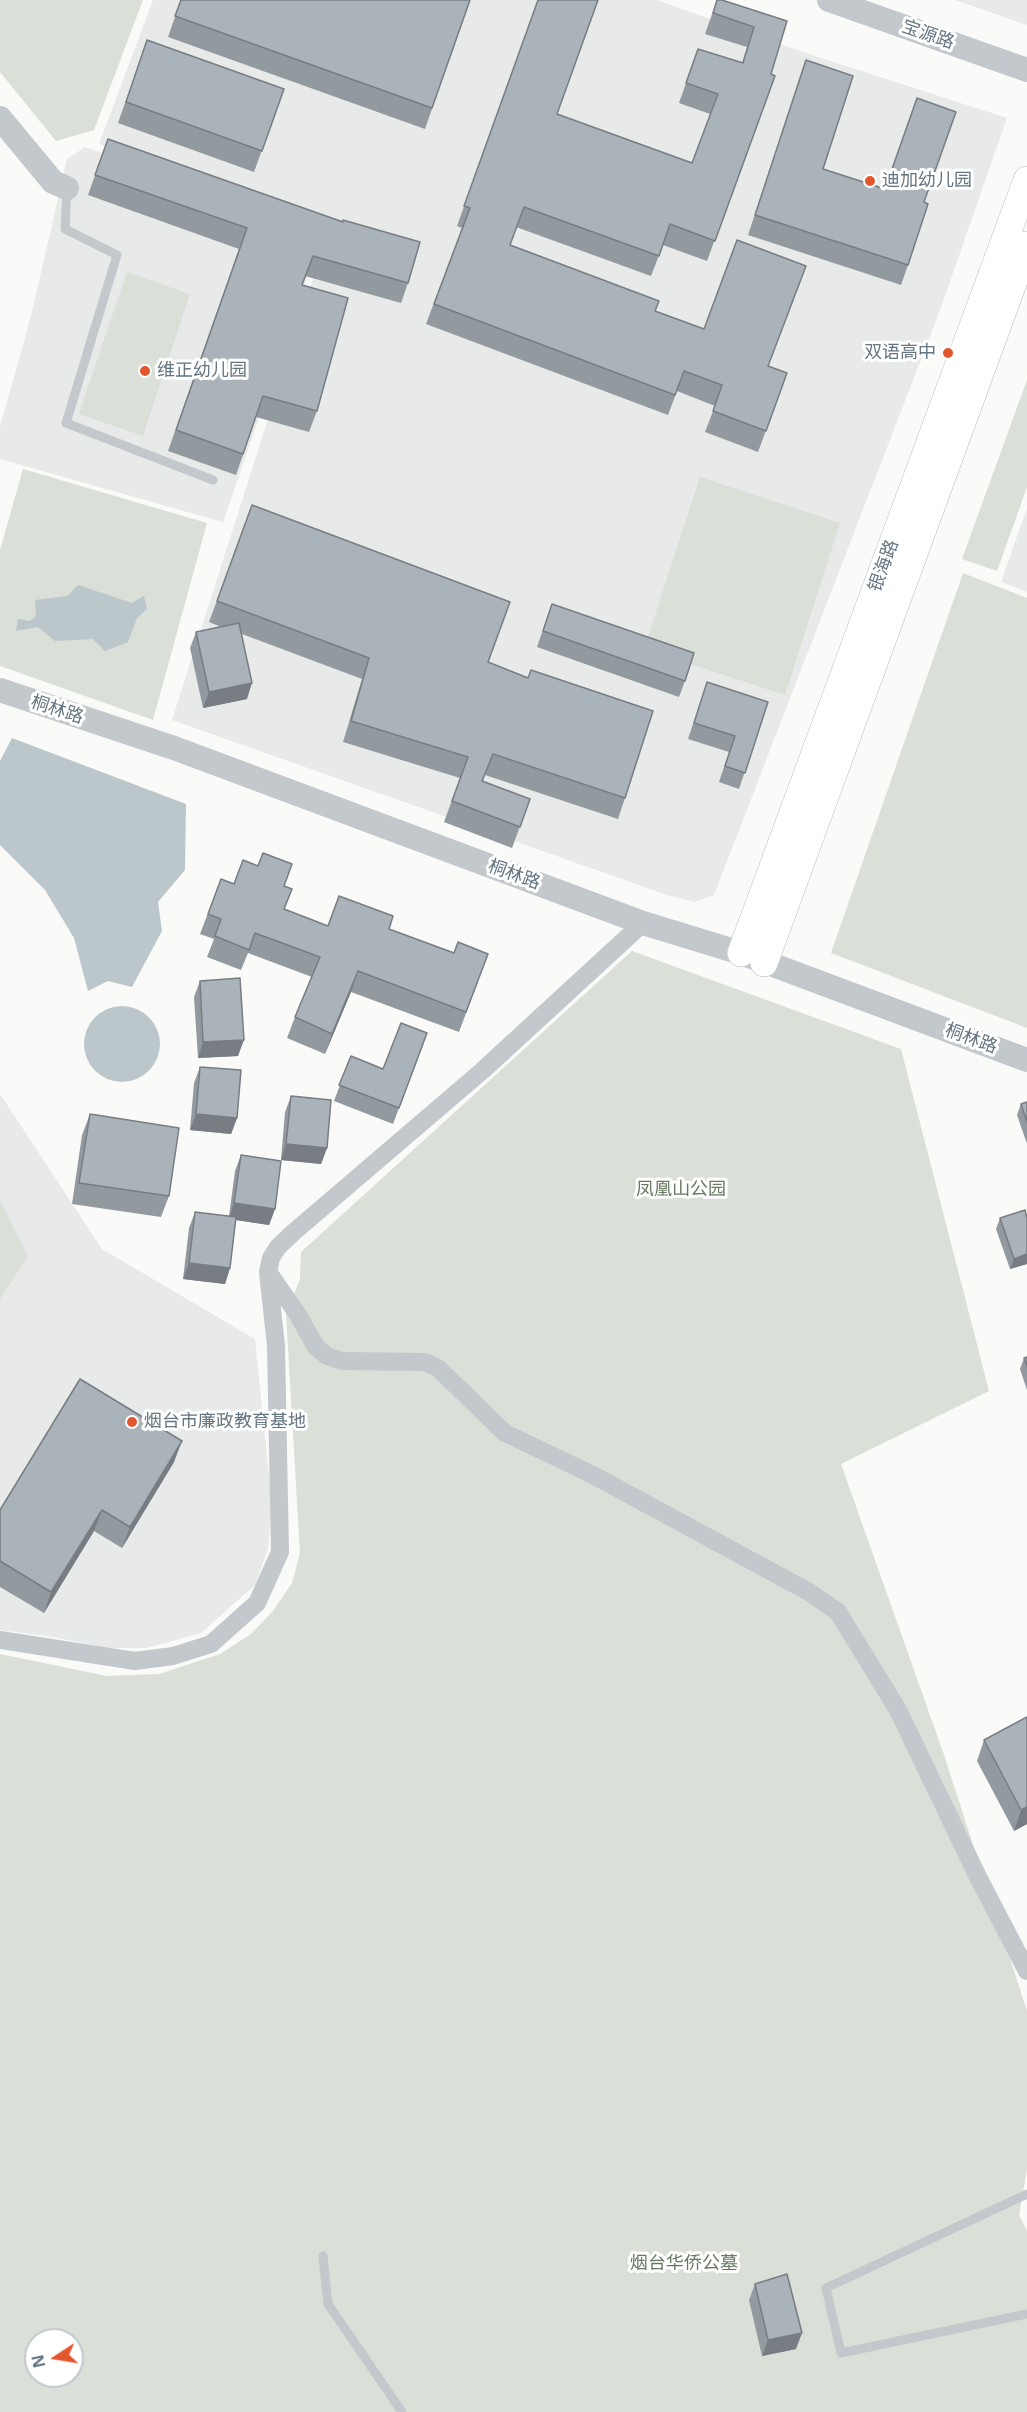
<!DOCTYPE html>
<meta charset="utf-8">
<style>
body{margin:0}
#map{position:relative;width:1027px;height:2412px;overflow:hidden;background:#fafaf8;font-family:"Noto Sans",sans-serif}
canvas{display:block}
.north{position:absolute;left:24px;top:2328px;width:60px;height:60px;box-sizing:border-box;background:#fff;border:2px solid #c1c8cd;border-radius:50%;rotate:258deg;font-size:16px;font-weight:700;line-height:24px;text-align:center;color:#657683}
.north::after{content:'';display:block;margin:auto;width:21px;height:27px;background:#e4572e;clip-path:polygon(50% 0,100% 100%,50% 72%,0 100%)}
</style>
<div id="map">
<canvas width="1027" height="2412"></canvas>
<div class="north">N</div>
</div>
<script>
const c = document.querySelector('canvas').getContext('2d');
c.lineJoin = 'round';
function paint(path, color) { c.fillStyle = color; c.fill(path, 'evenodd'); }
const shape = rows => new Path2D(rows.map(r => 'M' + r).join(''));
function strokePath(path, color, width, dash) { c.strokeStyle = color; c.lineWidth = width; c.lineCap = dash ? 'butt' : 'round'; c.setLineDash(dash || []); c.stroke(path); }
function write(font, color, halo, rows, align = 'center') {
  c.font = font + ' "Noto Sans","Noto Sans SC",sans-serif'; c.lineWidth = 6; c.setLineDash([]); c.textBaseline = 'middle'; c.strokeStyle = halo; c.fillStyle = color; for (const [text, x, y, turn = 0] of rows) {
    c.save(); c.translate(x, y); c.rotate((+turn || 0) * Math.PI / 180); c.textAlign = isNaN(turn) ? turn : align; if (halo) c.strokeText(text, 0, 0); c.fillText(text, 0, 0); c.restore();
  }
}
const built = shape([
 [153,0,657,0,803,52,1007,118,939,313,714,895,695,902,667,895,172,720,329,228,99,144],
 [955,0,1027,0,1027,25],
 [85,147,323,233,223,522,0,459,0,427,31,316,67,159],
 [1027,508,1027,592,1001,582],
 [0,1094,102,1249,255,1339,272,1505,268,1549,255,1585,201,1633,147,1648,107,1648,54,1637,0,1630]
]);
const green = shape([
 [0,0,143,0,94,130,56,141,0,72],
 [127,272,190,294,143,436,79,414],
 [1027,380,1027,487,997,571,962,559],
 [23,469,207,523,153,720,0,666,0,550],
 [700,477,840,523,785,695,644,649],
 [963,573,1027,598,1027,1028,831,953],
 [632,951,901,1049,989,1391,841,1464,943,1752,1027,2011,1027,2170,1019,2215,1027,2231,1027,2412,0,2412,0,1654,107,1676,159,1674,220,1654,251,1634,273,1611,292,1583,300,1553,286,1314,300,1279,301,1252],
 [36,2340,72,2340,72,2376,36,2376],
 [0,1201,28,1256,0,1299]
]);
const water = shape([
 [78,585,132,603,144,596,147,609,137,618,128,642,105,651,93,639,55,641,38,627,16,631,18,619,30,621,36,616,35,600,67,596],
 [12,738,186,804,185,870,158,902,162,931,132,987,108,981,88,991,74,938,45,890,0,845,0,761],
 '84 1044a38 38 0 1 1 76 0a38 38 0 1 1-76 0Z'
]);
const service = shape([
 [67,188,65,229,117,255,66,423,213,480],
 [1027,2194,826,2288,841,2353,1027,2314],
 [323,2256,328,2304,402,2412]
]);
const minor = shape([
 [269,1273,298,1315,316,1347,327,1356,342,1361,425,1362,438,1368,505,1433,593,1475,809,1592,838,1612,898,1710,978,1877,1027,1971],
 [0,1640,135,1661,173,1656,211,1644,257,1603,280,1552,276,1346,268,1272,271,1258,278,1247,295,1231,482,1071,643,923]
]);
const tertiary = shape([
 [829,0,1027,70],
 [0,118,53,182,67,188],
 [0,690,174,748,643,923,741,953,1027,1060]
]);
const secondary = shape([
 [741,953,1027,180],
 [764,963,1027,245]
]);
const wall = shape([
 [181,0,470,0,425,129,168,37],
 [538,0,557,114,692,163,710,114,679,103,698,49,742,63,747,47,705,34,717,0,787,21,771,74,775,76,707,261,663,245,651,276,516,227,510,245,655,312,769,366,787,373,758,452,705,432,715,406,677,391,668,415,426,324,462,228,457,226],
 [147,40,284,89,254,172,118,123],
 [806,60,823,169,924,202,908,265,901,285,748,235],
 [108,139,408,283,401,303,305,276,302,285,317,411,309,432,256,417,236,475,168,451,239,249,88,195],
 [252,505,488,662,625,798,618,819,485,775,483,781,530,799,512,848,444,822,460,778,343,742,362,679,242,634,247,699,203,708,190,648,196,632,221,627,209,622],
 [552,604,685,681,679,697,537,647],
 [707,682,768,702,739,789,719,782,729,752,688,739],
 [221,879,234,884,284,886,284,909,328,926,389,929,454,953,488,954,459,1032,351,992,325,1054,287,1038,295,1017,312,977,248,953,241,970,207,957,214,939,200,934],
 [200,981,238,1056,198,1058,194,997],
 [427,1033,393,1124,334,1101,351,1056,383,1069],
 [200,1067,237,1118,231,1134,190,1130,194,1083],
 [291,1096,327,1148,321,1164,281,1160,285,1112],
 [1027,1102,1027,1144,1017,1115,1021,1104],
 [90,1114,169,1196,161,1217,72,1204,82,1135],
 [241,1155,275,1209,269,1225,236,1220,230,1268,225,1284,183,1279,189,1228,195,1212,229,1216,235,1171],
 [1000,1218,1027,1264,1010,1269,996,1229],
 [1027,1357,1027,1390,1020,1369,1024,1358],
 [174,1462,122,1548,94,1531,44,1613,0,1587,0,1510],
 [1027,1717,1027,1824,1014,1831,977,1761,984,1740],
 [755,2284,796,2349,762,2356,749,2300]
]);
const shadedWall = shape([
 [252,683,247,699,203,708,209,692],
 [358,971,351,992,325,1054,332,1034],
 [244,1040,238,1056,198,1058,203,1042],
 [196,1114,237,1118,231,1134,190,1130],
 [286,1144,327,1148,321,1164,281,1160],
 [234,1203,275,1209,269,1225,229,1219],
 [1027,1254,1027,1264,1010,1269,1014,1259],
 [189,1263,230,1268,225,1284,183,1279],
 [182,1441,174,1462,122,1548,130,1527],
 [102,1510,94,1531,44,1613,51,1592],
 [1027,1807,1027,1824,1014,1831,1021,1810],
 [802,2333,796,2349,762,2356,768,2340]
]);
const building = shape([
 [181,0,470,0,432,108,175,16,181,0],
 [538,0,598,0,557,114,692,163,718,94,686,83,698,49,743,63,754,27,713,13,717,0,722,0,787,21,771,74,775,76,715,241,670,224,659,256,524,207,510,245,659,301,655,311,704,329,737,240,806,266,768,366,787,373,766,431,713,411,722,385,684,371,675,395,434,304,470,208,464,206,538,0],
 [147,40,284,89,262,151,126,102,147,40],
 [806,60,853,76,823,169,885,189,917,98,956,112,924,202,928,204,908,265,755,215,806,60],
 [108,139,343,222,343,220,420,242,408,283,313,256,302,285,348,298,317,411,263,396,243,454,176,430,247,228,95,175,108,139],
 [252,505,510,602,488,662,528,678,531,670,653,711,625,798,493,754,482,781,530,799,520,827,452,801,468,757,351,721,369,658,217,601,252,505],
 [552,604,694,653,685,681,543,631,552,604],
 [239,623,252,683,209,692,196,632,239,623],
 [707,682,768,702,745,773,725,766,735,736,694,723,707,682],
 [263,853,292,864,284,886,292,889,284,909,328,926,339,896,393,916,389,929,454,953,458,942,488,954,466,1012,358,971,332,1034,295,1017,320,957,255,933,249,950,215,936,221,919,208,914,221,879,234,884,243,860,258,866,263,853],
 [240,978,244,1040,203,1042,200,981,240,978],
 [401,1023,427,1033,399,1108,339,1085,351,1056,383,1069,401,1023],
 [200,1067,241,1070,237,1118,196,1114,200,1067],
 [291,1096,331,1100,327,1148,286,1144,291,1096],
 [1027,1102,1027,1122,1021,1104,1027,1102],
 [90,1114,179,1128,169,1196,79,1183,90,1114],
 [241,1155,281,1161,275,1209,234,1203,241,1155],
 [1025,1210,1027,1218,1027,1254,1014,1259,1000,1218,1025,1210],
 [195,1212,236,1217,230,1268,189,1263,195,1212],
 [1027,1357,1027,1367,1024,1358,1027,1357],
 [80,1379,182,1441,130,1527,102,1510,51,1592,0,1561,0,1510,80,1379],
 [1027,1717,1027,1807,1021,1810,984,1740,1027,1717],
 [787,2274,802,2333,768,2340,755,2284,787,2274]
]);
const markers = [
 [870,181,6,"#e4572e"],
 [948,353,6,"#e4572e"],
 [145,371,6,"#e4572e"],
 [132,1422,6,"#e4572e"]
];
const streetNames = [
 ["宝源路",928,35,19],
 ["银海路",884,566,-70],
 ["桐林路",57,710,18],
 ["桐林路",514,875,20],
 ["桐林路",971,1039,20]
];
const poiNames = [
 ["迪加幼儿园",882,181],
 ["双语高中",936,353,"right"],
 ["维正幼儿园",157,371],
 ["烟台市廉政教育基地",144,1422]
];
const parkNames = [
 ["凤凰山公园",681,1190],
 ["烟台华侨公墓",684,2264]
];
paint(built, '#e8e9e9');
paint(green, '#dadfd7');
paint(water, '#bbc7cb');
strokePath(secondary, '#b3babf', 28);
strokePath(service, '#c3c8cc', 9);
strokePath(minor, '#c3c8cc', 18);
strokePath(tertiary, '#c3c8cc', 24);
strokePath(secondary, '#fff', 27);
paint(wall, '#929a9f');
paint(shadedWall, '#777d82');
paint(building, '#aab3b9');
strokePath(building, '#777d82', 1.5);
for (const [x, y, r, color] of markers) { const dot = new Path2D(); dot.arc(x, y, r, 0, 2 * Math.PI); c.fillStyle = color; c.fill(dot); strokePath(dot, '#fff', 2); }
write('18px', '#657683', '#fff', streetNames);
write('18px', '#657683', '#fff', poiNames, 'left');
write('18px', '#687a64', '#fff', parkNames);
</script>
